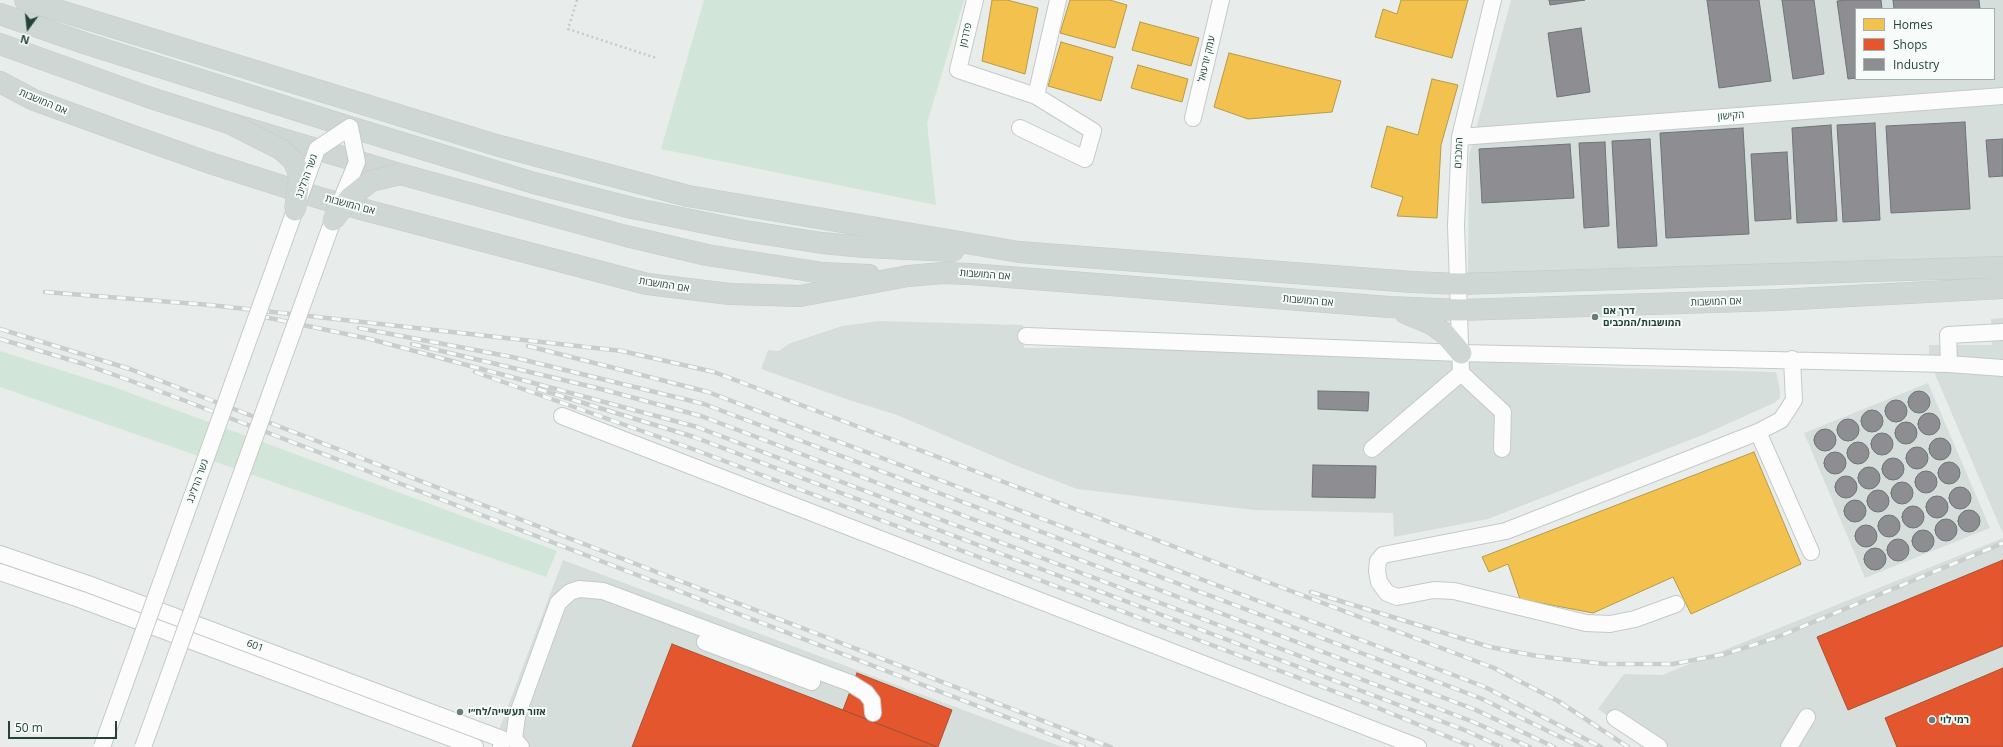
<!DOCTYPE html>
<meta charset="utf-8">
<style>
body{margin:0}
#map{position:relative;width:2003px;height:747px;overflow:hidden;background:#e8edeb;font-family:"Open Sans",sans-serif}
canvas{display:block}
.legend{position:absolute;left:1855px;top:8px;width:140px;height:72px;box-sizing:border-box;background:#f7fbf9;border:1px solid #a3b1ad;margin:0;padding:5px 7px;list-style:none;font-size:12px;color:#24423a}
.legend li{display:flex;align-items:center;gap:8px;height:20px}
.legend b{width:20px;border:1px solid #a3b1ad}
.north{position:absolute;left:8px;top:8px;width:40px;height:40px;-webkit-text-stroke:3px #f7fbf9;paint-order:stroke;rotate:195deg;font-size:11px;font-weight:700;line-height:16px;text-align:center;color:#24423a}
.north::after{content:'';display:block;margin:auto;width:14px;height:18px;background:#24423a;clip-path:polygon(50% 0,100% 100%,50% 72%,0 100%)}
.scale{position:absolute;left:8px;top:721px;width:109px;height:18px;box-sizing:border-box;border:2px solid #24423a;border-top:0;padding-left:5px;font-size:12px;line-height:14px;white-space:nowrap;color:#24423a;-webkit-text-stroke:3px #f7fbf9;paint-order:stroke}
</style>
<div id="map">
<canvas width="2003" height="747"></canvas>
<ul class="legend">
<li><b style="height:11px;background:#f2c14e"></b>Homes</li>
<li><b style="height:11px;background:#e4572e"></b>Shops</li>
<li><b style="height:11px;background:#8d8d92"></b>Industry</li>
</ul>
<div class="north">N</div>
<div class="scale">50 m</div>
</div>
<script>
const c = document.querySelector('canvas').getContext('2d');
c.lineJoin = 'round';
function paint(path, color) { c.fillStyle = color; c.fill(path, 'evenodd'); }
const shape = rows => new Path2D(rows.map(r => 'M' + r).join(''));
function strokePath(path, color, width, dash) { c.strokeStyle = color; c.lineWidth = width; c.lineCap = dash ? 'butt' : 'round'; c.setLineDash(dash || []); c.stroke(path); }
function write(font, color, halo, rows, align = 'center') {
  c.font = font + ' "Open Sans","Noto Sans Hebrew",sans-serif'; c.lineWidth = 4; c.setLineDash([]); c.textBaseline = 'middle'; c.strokeStyle = halo; c.fillStyle = color; for (const [text, x, y, turn = 0] of rows) {
    c.save(); c.translate(x, y); c.rotate((+turn || 0) * Math.PI / 180); c.textAlign = isNaN(turn) ? turn : align; if (halo) c.strokeText(text, 0, 0); c.fillText(text, 0, 0); c.restore();
  }
}
const built = shape([
 [1511,0,2003,0,2003,258,1468,276,1469,155],
 [1856,9,1994,9,1994,79,1856,79],
 [2003,318,2003,534,1929,360,1929,345,1992,345,1991,319],
 [879,321,1023,325,1024,348,1169,347,1622,368,1776,372,1780,389,1780,398,1774,403,1705,434,1488,519,1394,537,1393,513,1254,510,1077,489,1012,464,897,415,849,400,761,369,768,350,779,351,788,344,842,326],
 [1928,383,1990,528,1865,578,1804,433],
 [2003,538,2003,747,1652,747,1598,709,1624,674,1662,675],
 [563,560,1062,747,498,747,496,738]
]);
const green = shape([
 [704,0,964,0,927,123,936,205,661,149],
 [0,351,114,387,557,551,546,577,0,387]
]);
const homes = shape([
 [992,0,1007,0,1038,8,1025,74,982,61,992,0],
 [1070,0,1110,0,1127,5,1115,48,1060,33,1070,0],
 [1401,0,1468,0,1452,58,1375,37,1383,9,1397,14,1401,0],
 [1140,22,1199,38,1191,66,1132,50,1140,22],
 [1061,42,1113,57,1101,101,1048,86,1061,42],
 [1229,53,1341,81,1332,112,1248,119,1214,107,1229,53],
 [1138,65,1188,79,1182,102,1131,88,1138,65],
 [1432,79,1458,85,1441,145,1437,218,1397,216,1403,197,1371,187,1387,126,1418,135,1432,79],
 [1754,452,1801,564,1691,614,1673,577,1593,613,1520,599,1508,564,1489,572,1482,557,1754,452]
]);
const shops = shape([
 [2003,560,2003,646,1848,710,1817,637,2003,560],
 [672,644,843,710,937,747,632,747,672,644],
 [2003,668,2003,747,1897,747,1885,718,2003,668],
 [857,673,952,710,938,747,843,710,857,673]
]);
const industry = shape([
 [1549,0,1585,0,1550,5,1549,0],
 [1707,0,1759,0,1771,81,1719,88,1707,0],
 [1782,0,1814,0,1824,74,1793,79,1782,0],
 [1847,0,1881,0,1882,9,1856,9,1856,78,1848,79,1837,1,1847,0],
 [1893,0,1979,0,1980,9,1894,9,1893,0],
 [1581,28,1590,92,1557,97,1548,33,1581,28],
 [1965,122,1970,209,1891,213,1886,126,1965,122],
 [1875,123,1880,220,1843,222,1837,125,1875,123],
 [1831,125,1837,221,1797,223,1792,128,1831,125],
 [1743,128,1749,234,1666,238,1660,133,1743,128],
 [1650,139,1657,246,1618,248,1612,141,1650,139],
 [2003,139,2003,176,1989,177,1986,140,2003,139],
 [1605,142,1609,226,1584,228,1579,143,1605,142],
 [1570,144,1574,198,1482,203,1479,149,1570,144],
 [1787,152,1791,219,1755,221,1751,154,1787,152],
 [1318,391,1369,392,1368,411,1318,409,1318,391],
 '1908 402a11 11 0 1 1 22 0a11 11 0 1 1-22 0Z',
 '1885 411a11 11 0 1 1 22 0a11 11 0 1 1-22 0Z',
 '1861 421a11 11 0 1 1 22 0a11 11 0 1 1-22 0Z',
 '1918 424a11 11 0 1 1 22 0a11 11 0 1 1-22 0Z',
 '1837 430a11 11 0 1 1 22 0a11 11 0 1 1-22 0Z',
 '1895 433a11 11 0 1 1 22 0a11 11 0 1 1-22 0Z',
 '1814 440a11 11 0 1 1 22 0a11 11 0 1 1-22 0Z',
 '1871 444a11 11 0 1 1 22 0a11 11 0 1 1-22 0Z',
 '1929 449a11 11 0 1 1 22 0a11 11 0 1 1-22 0Z',
 '1847 453a11 11 0 1 1 22 0a11 11 0 1 1-22 0Z',
 '1906 458a11 11 0 1 1 22 0a11 11 0 1 1-22 0Z',
 '1824 463a11 11 0 1 1 22 0a11 11 0 1 1-22 0Z',
 '1882 469a11 11 0 1 1 22 0a11 11 0 1 1-22 0Z',
 '1938 473a11 11 0 1 1 22 0a11 11 0 1 1-22 0Z',
 [1313,465,1376,466,1375,498,1312,497,1313,465],
 '1858 478a11 11 0 1 1 22 0a11 11 0 1 1-22 0Z',
 '1915 482a11 11 0 1 1 22 0a11 11 0 1 1-22 0Z',
 '1835 487a11 11 0 1 1 22 0a11 11 0 1 1-22 0Z',
 '1891 493a11 11 0 1 1 22 0a11 11 0 1 1-22 0Z',
 '1949 498a11 11 0 1 1 22 0a11 11 0 1 1-22 0Z',
 '1867 501a11 11 0 1 1 22 0a11 11 0 1 1-22 0Z',
 '1926 507a11 11 0 1 1 22 0a11 11 0 1 1-22 0Z',
 '1844 511a11 11 0 1 1 22 0a11 11 0 1 1-22 0Z',
 '1902 517a11 11 0 1 1 22 0a11 11 0 1 1-22 0Z',
 '1958 521a11 11 0 1 1 22 0a11 11 0 1 1-22 0Z',
 '1878 526a11 11 0 1 1 22 0a11 11 0 1 1-22 0Z',
 '1935 530a11 11 0 1 1 22 0a11 11 0 1 1-22 0Z',
 '1855 536a11 11 0 1 1 22 0a11 11 0 1 1-22 0Z',
 '1912 541a11 11 0 1 1 22 0a11 11 0 1 1-22 0Z',
 '1887 550a11 11 0 1 1 22 0a11 11 0 1 1-22 0Z',
 '1864 559a11 11 0 1 1 22 0a11 11 0 1 1-22 0Z'
]);
const path = shape([
 [577,0,568,29,656,58]
]);
const minor = shape([
 [975,0,958,70,1036,96,1093,131,1085,159,1020,128],
 [1493,0,1460,137,1456,225,1461,373,1503,412,1502,449],
 [1036,96,1058,0],
 [1193,118,1221,0],
 [1460,137,2003,96],
 [1026,336,1461,353,1949,364,2003,368],
 [1792,359,1794,400,1781,420,1758,432,1811,552],
 [1949,364,1948,335,2003,332],
 [562,416,1418,747],
 [1372,449,1461,373],
 [0,554,88,584,502,739,501,747],
 [0,572,82,600,475,747],
 [1676,604,1635,619,1610,624,1586,623,1454,591,1434,590,1397,597,1387,593,1379,582,1377,571,1378,561,1383,555,1506,531,1758,432],
 [705,642,812,682],
 [1615,718,1659,747],
 [521,747,514,739,517,716,558,603,570,592,579,589,603,591,850,683,866,693,872,701,873,713],
 [1789,747,1807,717]
]);
const major = shape([
 [25,0,496,145,688,196,1019,252,1412,282,1459,284,2003,267],
 [0,14,87,44,350,127,534,183,632,208,745,231,822,243,864,247,953,251],
 [0,44,148,97,229,123,400,174,626,236,707,255,823,273,869,275],
 [0,82,34,100,139,138,207,162,323,199,647,284,730,294,800,296,908,276,943,273,970,274,1389,307,1460,310,1777,300,2003,288],
 [1405,313,1433,325,1444,333,1461,353]
]);
const rail = shape([
 [45,292,210,305,622,351,714,372,1494,668,1558,701,1628,747],
 [260,316,370,339,697,427,1471,721,1530,747],
 [359,328,512,357,704,404,1480,698,1581,747],
 [0,329,130,369,1111,747],
 [0,339,84,364,170,395,1084,747],
 [412,344,601,389,701,416,1476,710,1554,747],
 [528,346,708,392,1485,687,1601,747],
 [475,372,690,448,1373,706,1473,747],
 [538,389,694,437,1467,731,1501,747],
 [1311,592,1490,647,1537,656,1605,664,1673,664,1725,654,1775,638,2003,543]
]);
const minorBridge = shape([
 [102,747,317,149,350,127,357,162,333,220,143,747]
]);
const majorBridge = shape([
 [229,123,282,150,293,160,298,171,299,180,295,210],
 [333,220,350,198,371,181,400,174]
]);
const markers = [
 [1595,317,4,"#697e78"],
 [460,712,4,"#697e78"],
 [1932,720,4,"#697e78"]
];
const streetNames = [
 ["פדרמן",966,35,-76],
 ["עמק יזרעאל",1207,59,-77],
 ["אם המושבות",43,102,23],
 ["הקישון",1731,116,-4],
 ["המכבים",1459,153,-87],
 ["גשר הרלינג",307,176,-70],
 ["אם המושבות",350,205,15],
 ["אם המושבות",985,275,4],
 ["אם המושבות",664,285,9],
 ["אם המושבות",1308,301,5],
 ["אם המושבות",1716,302,-2],
 ["גשר הרלינג",198,481,-70],
 ["601",255,646,20]
];
const poiNames = [
 ["דרך אם",1603,311],
 ["המושבות/המכבים",1603,323],
 ["אזור תעשייה/לח״י",468,712],
 ["רמי לוי",1940,720]
];
paint(built, '#d6dedb');
paint(green, '#d1e6d8');
paint(homes, '#f2c14e');
strokePath(homes, '#b49b48', 1);
paint(shops, '#e4572e');
strokePath(shops, '#aa5132', 1);
paint(industry, '#8d8d92');
strokePath(industry, '#6e7678', 1);
strokePath(minor, '#c5cac8', 18);
strokePath(major, '#c3ccc9', 22);
strokePath(path, '#c3ccca', 2.5, [2, 3]);
strokePath(minor, '#fcfcfc', 16);
strokePath(major, '#cfd7d5', 21);
strokePath(rail, '#c9cdcc', 4.5);
strokePath(rail, '#f7fbf9', 3, [9]);
strokePath(minorBridge, '#c5cac8', 18, []);
strokePath(majorBridge, '#c3ccc9', 22, []);
strokePath(minorBridge, '#fcfcfc', 16);
strokePath(majorBridge, '#cfd7d5', 21);
for (const [x, y, r, color] of markers) { const dot = new Path2D(); dot.arc(x, y, r, 0, 2 * Math.PI); c.fillStyle = color; c.fill(dot); strokePath(dot, '#f7fbf9', 1.5); }
write('10px', '#24423a', '#f7fbf9', streetNames);
write('bold 10px', '#24423a', '#f7fbf9', poiNames, 'left');
</script>
